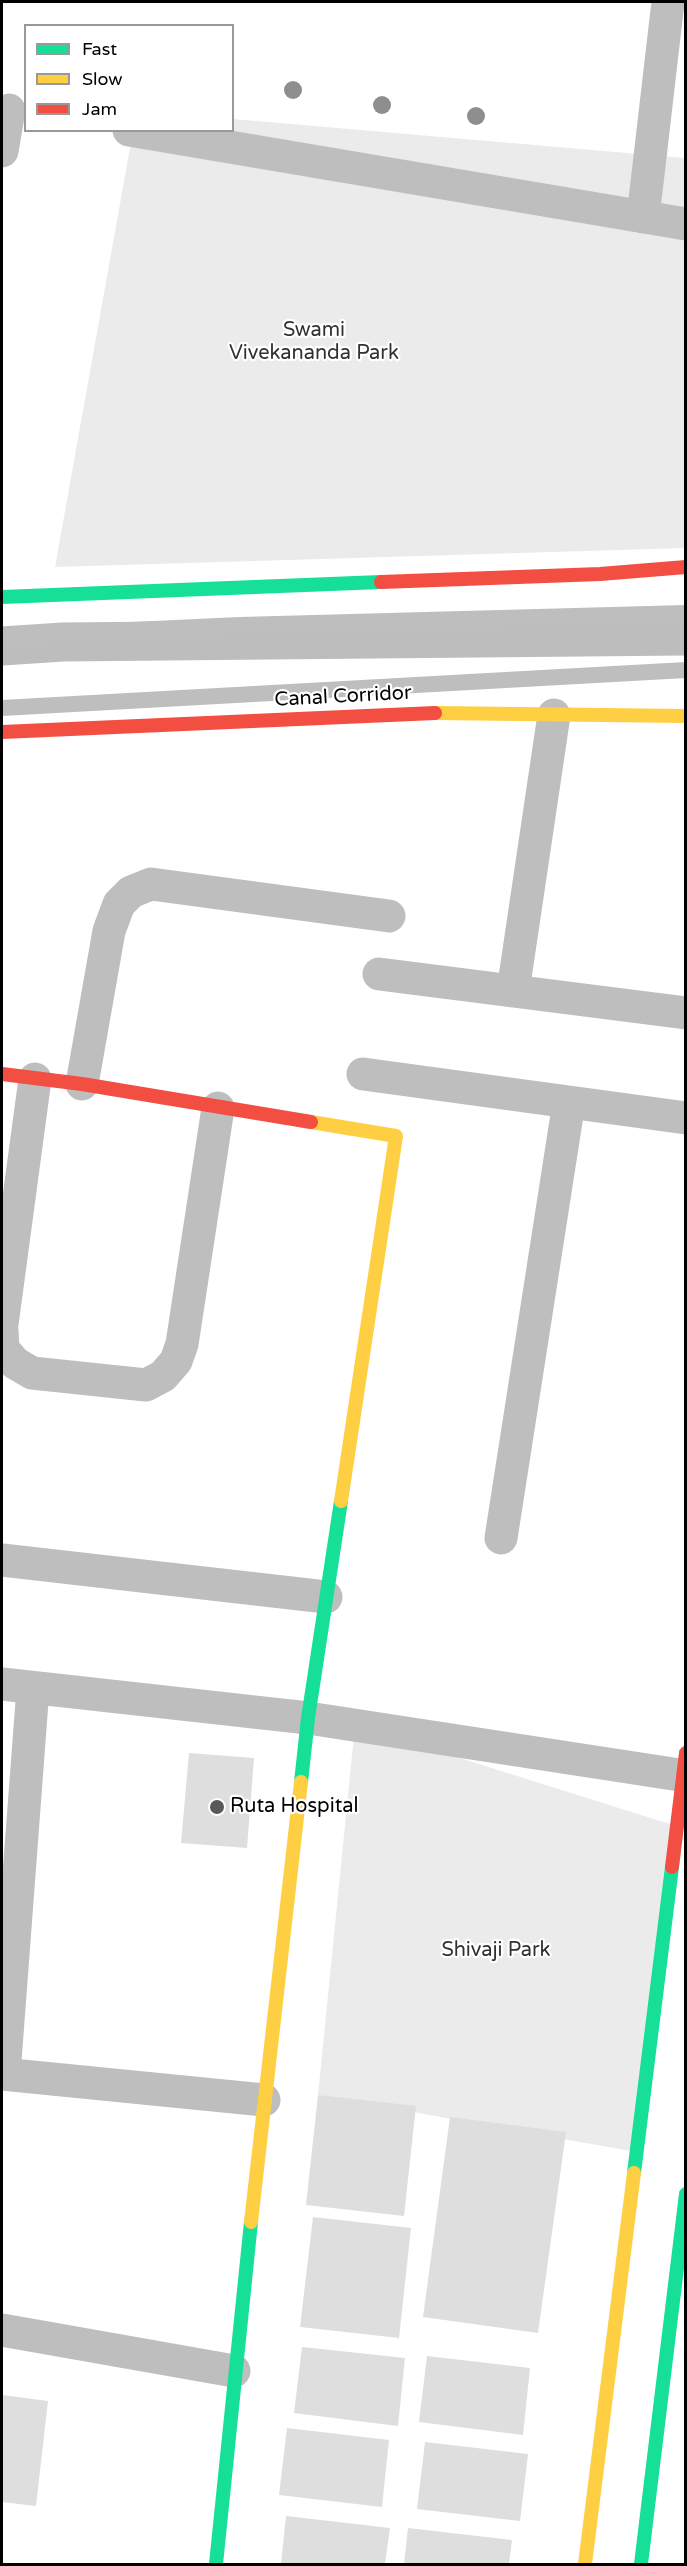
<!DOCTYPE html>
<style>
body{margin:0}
#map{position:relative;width:687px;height:2566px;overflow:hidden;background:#fff;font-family:"Varela Round",sans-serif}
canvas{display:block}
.frame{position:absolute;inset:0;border:3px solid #000;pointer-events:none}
.legend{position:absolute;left:24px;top:24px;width:210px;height:108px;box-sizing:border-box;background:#fff;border:2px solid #999;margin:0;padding:8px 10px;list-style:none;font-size:18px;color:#000}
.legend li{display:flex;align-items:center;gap:12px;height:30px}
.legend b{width:30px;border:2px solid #999}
</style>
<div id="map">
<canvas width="687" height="2566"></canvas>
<div class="frame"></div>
<ul class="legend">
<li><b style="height:8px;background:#16e098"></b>Fast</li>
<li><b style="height:8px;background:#ffcf43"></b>Slow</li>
<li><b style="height:8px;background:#f24e42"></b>Jam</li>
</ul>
</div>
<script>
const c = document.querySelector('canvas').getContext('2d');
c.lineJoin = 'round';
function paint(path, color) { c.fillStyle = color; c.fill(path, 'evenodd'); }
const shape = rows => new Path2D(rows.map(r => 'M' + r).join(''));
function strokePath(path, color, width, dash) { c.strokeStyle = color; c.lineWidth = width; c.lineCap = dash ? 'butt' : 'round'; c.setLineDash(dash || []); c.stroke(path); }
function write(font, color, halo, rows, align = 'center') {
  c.font = font + ' "Varela Round",sans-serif'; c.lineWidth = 4.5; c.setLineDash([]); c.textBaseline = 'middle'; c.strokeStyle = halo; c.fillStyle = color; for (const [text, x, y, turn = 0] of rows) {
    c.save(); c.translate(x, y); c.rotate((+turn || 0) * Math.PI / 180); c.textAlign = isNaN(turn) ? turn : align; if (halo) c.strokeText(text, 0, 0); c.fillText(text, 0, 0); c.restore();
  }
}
const green = shape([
 [233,119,685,158,685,548,55,567,133,131,232,130],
 [355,1725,676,1826,636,2152,318,2095]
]);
const canal = shape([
 [2,646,63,642,686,636]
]);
const building = shape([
 [189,1753,254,1758,247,1848,181,1843],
 [318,2095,416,2106,404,2216,306,2205],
 [450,2117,566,2132,538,2333,423,2317],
 [313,2217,411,2228,399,2338,300,2327],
 [302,2347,405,2358,398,2426,294,2413],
 [427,2356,530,2368,523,2435,419,2422],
 [2,2395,48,2401,36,2506,2,2502],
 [287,2428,389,2440,382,2507,279,2495],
 [425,2442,528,2454,520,2521,417,2509],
 [286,2516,390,2528,385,2564,281,2564],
 [408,2528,512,2540,509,2564,404,2564]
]);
const lane = shape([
 [2,636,240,625,686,613],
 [2,708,686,670]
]);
const street = shape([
 [129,130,686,224],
 [2,151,9,110],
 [643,217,668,2],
 [379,974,686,1013],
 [513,991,554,715],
 [363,1074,686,1118],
 [82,1084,109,931,119,904,131,892,151,884,389,916],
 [2,1324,35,1079],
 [2,1330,3,1349,15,1363,32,1373,146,1385,163,1376,176,1361,182,1344,218,1108],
 [501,1538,569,1102],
 [2,1560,326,1597],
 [2,1684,308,1718,686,1776],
 [2,2074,264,2100],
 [4,2074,33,1688],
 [2,2330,234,2371]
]);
const fast = shape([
 [2,597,381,582],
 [301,1782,308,1718,341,1501],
 [634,2173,672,1867],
 [216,2564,251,2222],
 [641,2564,686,2194]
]);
const slow = shape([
 [435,713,686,716],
 [311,1122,396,1136,341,1501],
 [251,2222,301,1782],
 [585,2564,634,2173]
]);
const jam = shape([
 [381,582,600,574,686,567],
 [2,732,435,713],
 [2,1074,82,1084,311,1122],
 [672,1867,686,1753]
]);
const trees = [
 [293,90],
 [382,105],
 [476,116]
];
const markers = [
 [217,1807,8,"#595959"]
];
const parkNames = [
 ["Swami",314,331],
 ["Vivekananda Park",314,354],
 ["Shivaji Park",496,1951]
];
const streetNames = [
 ["Canal Corridor",343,697,-3]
];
const poiNames = [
 ["Ruta Hospital",230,1807]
];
paint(green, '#ebebeb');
strokePath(canal, '#bdbdbd', 39);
paint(building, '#dedede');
strokePath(lane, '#bebebe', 16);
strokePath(street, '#bebebe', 33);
strokePath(fast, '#16e098', 14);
strokePath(slow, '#ffcf43', 14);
strokePath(jam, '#f24e42', 14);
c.fillStyle = '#8e8e8e';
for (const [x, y] of trees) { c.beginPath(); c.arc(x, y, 9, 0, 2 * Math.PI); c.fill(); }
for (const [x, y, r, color] of markers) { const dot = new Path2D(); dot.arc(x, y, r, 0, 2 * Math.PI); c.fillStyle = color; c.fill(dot); strokePath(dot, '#fff', 2); }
write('20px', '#313131', '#fff', parkNames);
write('20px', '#000', '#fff', streetNames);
write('20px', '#000', '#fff', poiNames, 'left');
</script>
